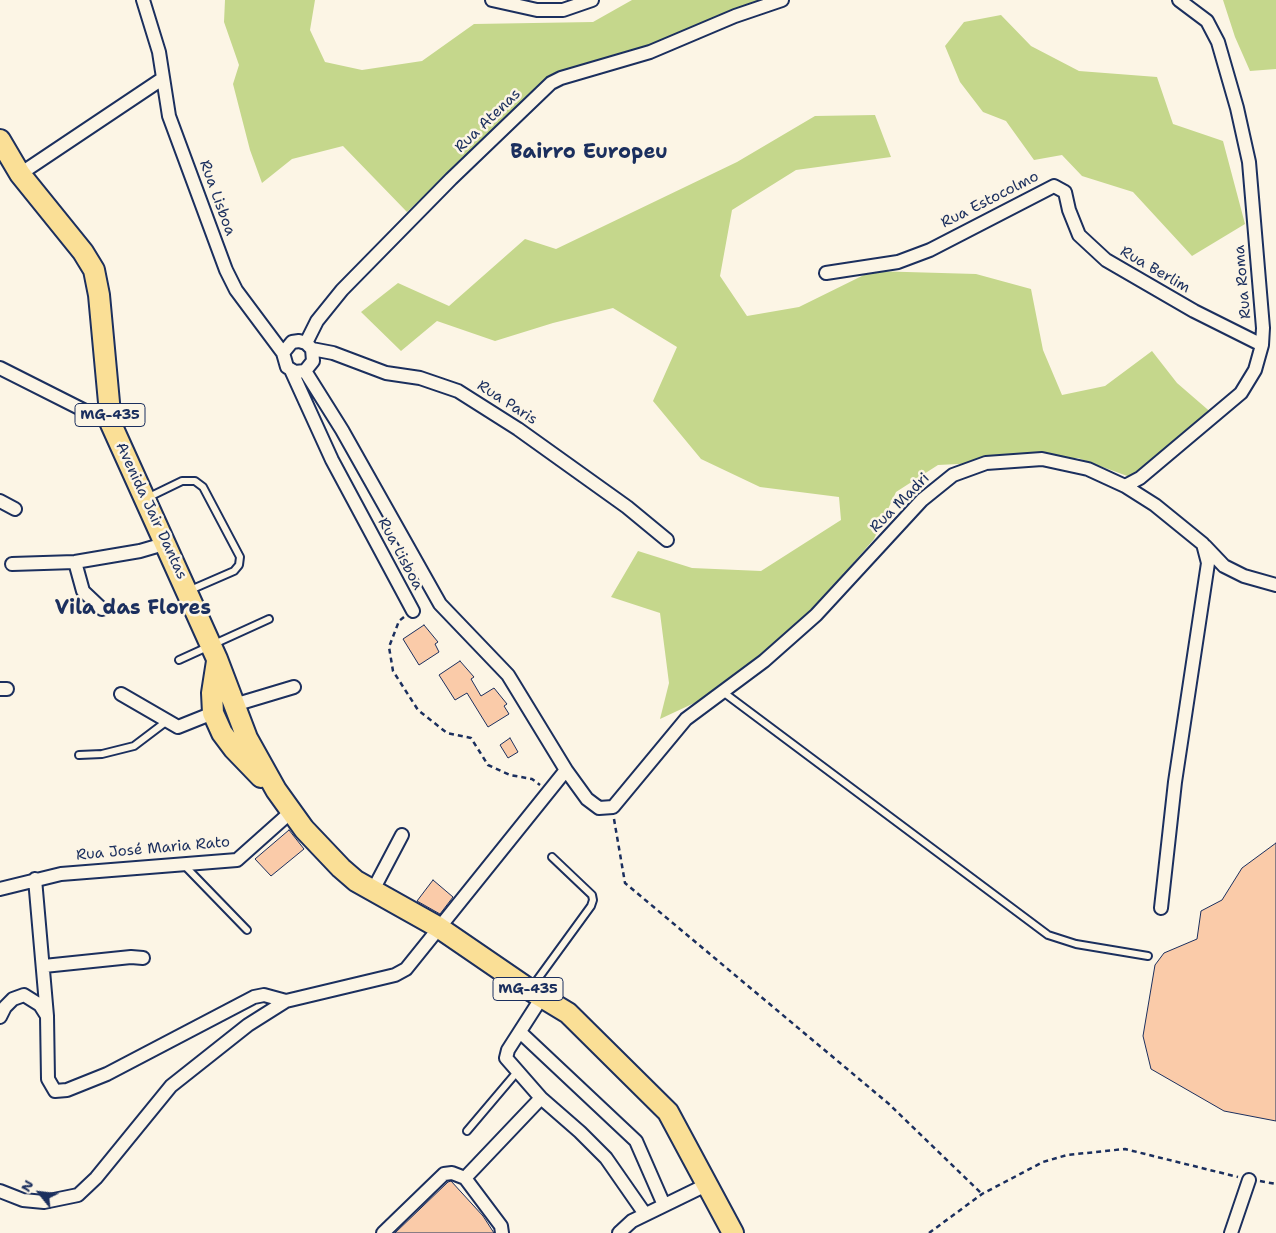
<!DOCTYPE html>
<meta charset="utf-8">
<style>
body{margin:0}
#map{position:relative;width:1276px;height:1233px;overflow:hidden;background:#fcf5e5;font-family:"Shantell Sans",sans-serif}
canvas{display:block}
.north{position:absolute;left:15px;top:1168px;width:50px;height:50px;-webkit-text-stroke:4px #fcf5e5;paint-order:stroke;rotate:299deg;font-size:14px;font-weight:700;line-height:20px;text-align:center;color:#1b2f5e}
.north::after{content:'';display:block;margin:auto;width:18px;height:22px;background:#1b2f5e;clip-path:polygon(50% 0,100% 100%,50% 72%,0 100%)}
</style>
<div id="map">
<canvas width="1276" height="1233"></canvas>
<div class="north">N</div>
</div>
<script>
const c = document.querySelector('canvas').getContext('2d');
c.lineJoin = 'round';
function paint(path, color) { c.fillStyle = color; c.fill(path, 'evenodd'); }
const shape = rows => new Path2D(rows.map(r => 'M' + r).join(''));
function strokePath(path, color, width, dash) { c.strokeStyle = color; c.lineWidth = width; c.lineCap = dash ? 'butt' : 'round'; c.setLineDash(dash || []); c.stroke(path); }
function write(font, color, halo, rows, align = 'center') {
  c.font = font + ' "Shantell Sans",sans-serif'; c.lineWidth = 5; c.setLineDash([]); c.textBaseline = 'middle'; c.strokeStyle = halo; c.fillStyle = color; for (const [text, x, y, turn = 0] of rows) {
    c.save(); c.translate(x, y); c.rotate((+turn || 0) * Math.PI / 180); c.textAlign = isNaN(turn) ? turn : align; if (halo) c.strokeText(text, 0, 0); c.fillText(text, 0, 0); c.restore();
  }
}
const green = shape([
 [225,0,315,0,310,30,325,62,362,70,422,61,474,24,593,22,632,0,782,0,731,19,644,60,539,87,407,212,343,146,292,159,262,183,250,150,233,84,239,65,224,22],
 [1223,0,1276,0,1276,69,1250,71,1235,37],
 [1001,15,1031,46,1079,71,1157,77,1173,124,1223,141,1245,224,1192,256,1133,192,1082,176,1062,155,1034,160,1006,121,983,112,960,82,945,46,964,22],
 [875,115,891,157,796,170,732,210,720,276,747,316,799,307,872,271,976,274,1031,289,1043,350,1062,395,1105,386,1152,351,1177,383,1214,415,1141,481,1078,458,938,465,896,492,874,539,804,620,705,698,660,719,669,683,660,613,611,597,638,551,692,568,761,571,841,520,839,497,760,487,701,459,653,401,677,347,613,308,553,323,495,341,437,321,401,351,361,312,398,283,449,306,525,239,556,249,737,162,815,116]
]);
const building = shape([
 [424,625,438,642,435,644,439,652,419,665,403,639,424,625],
 [460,661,474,677,471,679,481,696,494,688,507,704,504,706,509,714,488,727,467,693,455,700,439,675,460,661],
 [510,738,518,752,508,758,500,745,510,738],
 [289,830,304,849,271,876,255,859,289,830],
 [1276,843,1276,1121,1224,1111,1151,1069,1143,1036,1155,965,1164,953,1197,939,1201,911,1222,900,1242,868,1276,843],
 [433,880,453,897,440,914,417,901,433,880],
 [451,1181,483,1216,494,1233,395,1233,448,1182,451,1181]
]);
const path = shape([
 [404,617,399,621,389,647,393,671,418,710,447,733,471,738,488,765,510,775,532,779,540,785],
 [614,819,625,883,889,1104,982,1194],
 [1260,1181,1276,1184],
 [929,1233,982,1194,1043,1162,1067,1155,1125,1149,1238,1177]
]);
const service = shape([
 [147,498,182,481,195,481,203,487,240,557,239,565,234,571,188,591],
 [179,660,269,619],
 [723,692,1048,935,1076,944,1148,956],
 [79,755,102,754,134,746,167,721],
 [183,864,247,930],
 [532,987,591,906,593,900,592,895,552,857],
 [467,1131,517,1072]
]);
const minor = shape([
 [143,0,159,52,169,116,226,270,236,290,283,353,287,367,295,372,305,371],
 [492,0,537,10,563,10,592,0],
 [20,174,162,79],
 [826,273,898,262,930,250,1054,186,1065,192,1069,210,1079,235,1106,260,1194,311,1262,345],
 [306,343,317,321,342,290,451,179,551,83,561,78,650,52,735,16,782,0],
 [283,353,292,342,299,341,306,343,312,349,333,353,386,373,420,378,458,391,518,429,627,507,667,540],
 [0,368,111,424],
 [291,370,332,460,413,611],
 [305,371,313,361,312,349],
 [1125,486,1140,478,1241,393,1255,370,1262,345,1263,328,1249,162,1237,108,1218,42,1207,21,1179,0],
 [0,501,15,509],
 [1205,546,1224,566,1244,576,1276,585],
 [75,562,83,591,102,609],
 [12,564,75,562,140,551,164,544],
 [0,689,7,689],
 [121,694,178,727,213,713],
 [234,705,294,687],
 [566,770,587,799,599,808,613,807,686,719,764,661,816,615,922,500,953,475,986,463,1042,459,1088,469,1125,486,1155,505,1203,544,1208,563,1175,782,1161,908],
 [35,879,47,1016,48,1079,55,1091,67,1090,107,1074,254,997,264,995,286,1001],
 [0,889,61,874,237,860,292,811],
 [372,892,402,835],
 [44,966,131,957,143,958],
 [542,997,508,1050,506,1058,541,1098,580,1132,606,1158,645,1214],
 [0,1017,5,1007,13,999,24,995,40,1005,47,1016],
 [520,1032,636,1141,664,1205],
 [0,1191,23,1200,44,1202,78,1195,96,1178,171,1086,248,1025,286,1001,395,975,406,969,566,770,508,675,440,604,342,430,305,371],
 [383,1233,444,1174,452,1173,465,1178],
 [502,1233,501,1226,465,1178,541,1098],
 [619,1233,632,1221,708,1184],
 [1231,1233,1249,1180]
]);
const primary = shape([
 [0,140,20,174,83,252,94,270,99,295,111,424,217,659,247,738,276,790,304,829,341,868,356,881,438,927,530,990,568,1013,668,1112,733,1233],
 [217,661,212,693,213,713,222,733,234,749,261,777]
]);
const shields = [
 [110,415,70],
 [528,989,70]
];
const shieldNames = [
 ["MG-435",110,415],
 ["MG-435",528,989]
];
const streetNames = [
 ["Rua Atenas",488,121,-44],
 ["Rua Lisboa",217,198,70],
 ["Rua Estocolmo",990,200,-27],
 ["Rua Berlim",1155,270,30],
 ["Rua Roma",1243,282,-95],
 ["Rua Paris",507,403,33],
 ["Rua Madri",900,503,-45],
 ["Avenida Jair Dantas",151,511,65],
 ["Rua Lisboa",400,554,62],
 ["Rua José Maria Rato",153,849,-5]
];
const districtNames = [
 ["Bairro Europeu",589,153],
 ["Vila das Flores",133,609]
];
paint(green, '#c5d78c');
paint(building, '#facba9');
strokePath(building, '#1b2f5e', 1);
strokePath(service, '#1b2f5e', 10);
strokePath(minor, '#1b2f5e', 16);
strokePath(primary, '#1b2f5e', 24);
strokePath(path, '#1b2f5e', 2.5, [5, 4]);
strokePath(service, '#fcf5e5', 6);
strokePath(minor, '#fcf5e5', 12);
strokePath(primary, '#fadf96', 20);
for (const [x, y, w] of shields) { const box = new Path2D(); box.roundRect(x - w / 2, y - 11.5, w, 23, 4); c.fillStyle = '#fcf5e5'; c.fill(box); strokePath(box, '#1b2f5e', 1); }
write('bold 14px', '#1b2f5e', null, shieldNames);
write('15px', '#1b2f5e', '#fcf5e5', streetNames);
write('bold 20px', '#1b2f5e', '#fcf5e5', districtNames);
</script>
